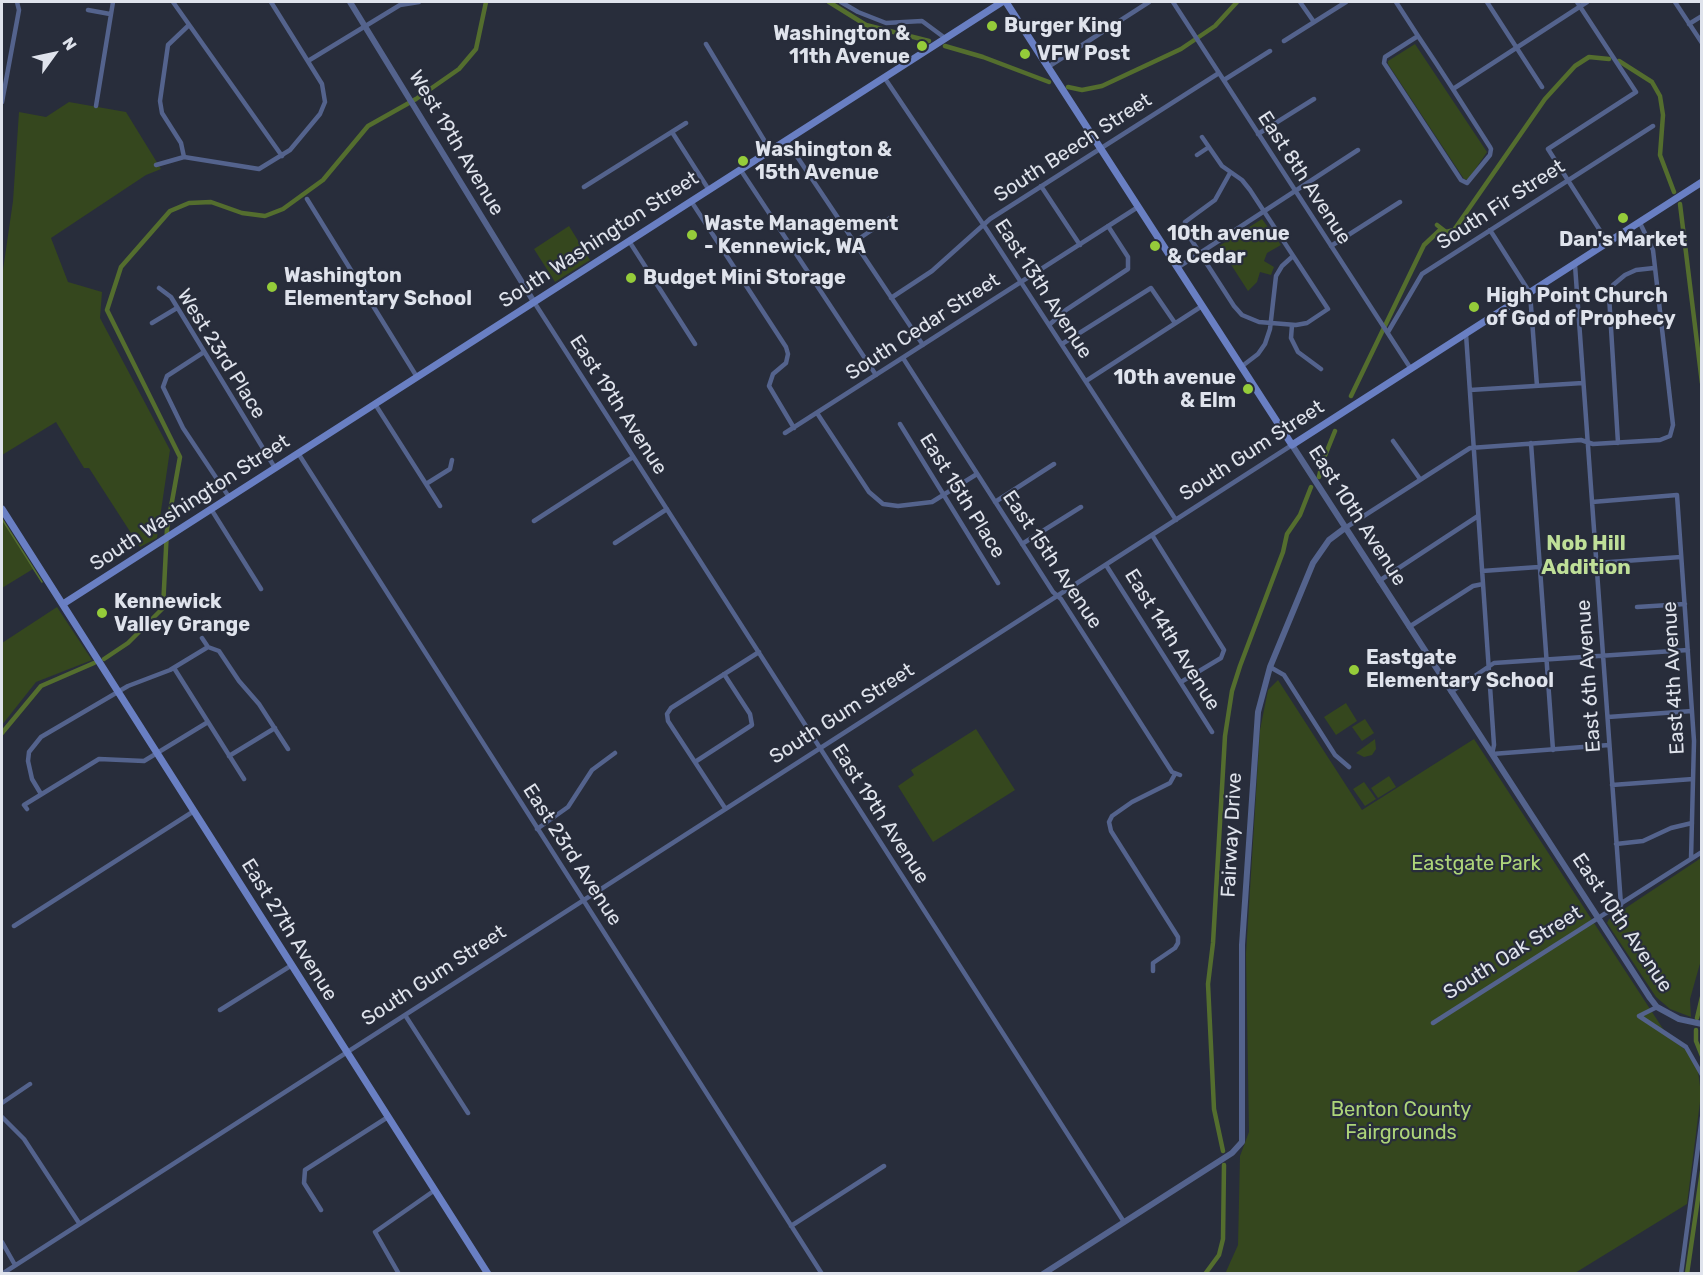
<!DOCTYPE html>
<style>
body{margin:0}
#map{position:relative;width:1703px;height:1275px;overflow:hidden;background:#282d3b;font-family:Rubik,sans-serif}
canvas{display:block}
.frame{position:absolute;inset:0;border:3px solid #dfe3ec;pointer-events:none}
.north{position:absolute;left:24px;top:24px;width:60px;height:60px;-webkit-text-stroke:4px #282d3b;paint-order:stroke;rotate:57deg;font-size:16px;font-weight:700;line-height:24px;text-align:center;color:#dfe3ec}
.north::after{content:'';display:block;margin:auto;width:21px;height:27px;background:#dfe3ec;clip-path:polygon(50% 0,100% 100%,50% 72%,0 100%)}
</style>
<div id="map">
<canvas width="1703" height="1275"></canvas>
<div class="frame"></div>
<div class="north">N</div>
</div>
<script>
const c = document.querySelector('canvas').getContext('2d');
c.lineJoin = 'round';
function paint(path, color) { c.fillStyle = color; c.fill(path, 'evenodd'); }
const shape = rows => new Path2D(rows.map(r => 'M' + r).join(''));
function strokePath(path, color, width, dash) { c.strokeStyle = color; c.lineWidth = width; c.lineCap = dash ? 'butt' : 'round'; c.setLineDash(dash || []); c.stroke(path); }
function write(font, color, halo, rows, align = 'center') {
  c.font = font + ' Rubik,sans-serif'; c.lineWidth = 4.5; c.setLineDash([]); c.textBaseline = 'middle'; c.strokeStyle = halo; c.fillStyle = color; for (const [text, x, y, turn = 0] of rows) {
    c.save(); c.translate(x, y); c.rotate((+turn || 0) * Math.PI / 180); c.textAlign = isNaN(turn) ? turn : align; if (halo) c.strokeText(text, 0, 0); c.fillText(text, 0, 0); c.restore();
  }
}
const green = shape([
 [1415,44,1487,152,1468,180,1464,179,1388,64,1388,61],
 [69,102,126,112,161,169,146,175,51,238,68,282,102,292,100,318,170,450,157,538,140,547,89,468,84,468,56,422,2,455,2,277,13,201,19,112,46,117],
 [1262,219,1281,245,1267,253,1264,261,1274,267,1271,275,1260,272,1257,282,1248,291,1219,246],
 [569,226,590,260,555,282,534,249],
 [2,520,33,569,2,588],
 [57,607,92,660,36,682,2,725,2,643],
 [1278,680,1362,810,1474,739,1669,1038,1686,1050,1698,1071,1701,1094,1687,1204,1575,1273,1225,1274,1238,1245,1240,1156,1249,1132,1246,954,1260,730,1268,690],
 [1346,703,1357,721,1336,735,1324,717],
 [1365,719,1374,733,1362,741,1352,727],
 [976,729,1015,790,933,842,898,786,914,775,911,770],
 [1375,739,1376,749,1372,755,1364,757,1356,753],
 [1389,776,1396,787,1378,798,1371,788],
 [1364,782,1376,799,1365,806,1353,789],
 [1701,858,1701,960,1690,999,1691,1017,1670,1009,1656,997,1607,923,1609,919]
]);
const stream = shape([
 [2,519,42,582]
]);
const canal = shape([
 [829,2,866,25,929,41],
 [945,46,983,57,1049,82],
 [1619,61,1652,82,1660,96,1663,115,1660,155,1674,192],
 [1068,87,1082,90,1102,86,1181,49,1215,26,1237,2],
 [1680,204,1702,383],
 [1437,225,1446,232,1454,230,1545,99,1575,66,1589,57,1609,59],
 [1351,396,1424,245,1441,229],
 [1319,477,1322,463,1335,431],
 [104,659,128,643,163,608,167,529,180,457,107,310,121,267,170,211,189,203,211,202,242,213,265,216,283,209,323,180,368,126,416,99,459,69,476,49,486,2],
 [2,733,41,686,94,663],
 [1697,1018,1702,997],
 [1696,1030,1696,1041,1702,1056],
 [1223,1151,1214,1109,1208,984,1213,943,1225,736,1232,691,1240,666,1283,552,1287,534,1300,515,1311,487],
 [1205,1274,1219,1255,1223,1239,1224,1165],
 [1687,1274,1702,1171]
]);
const minor = shape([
 [173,2,282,156],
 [841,2,858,12,886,23,922,21,945,38],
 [1173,2,1411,369],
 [1300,2,1314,22],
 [1396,2,1418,36,1436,63,1449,83,1490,147,1491,149,1490,155,1467,183,1461,180,1384,63,1385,57,1418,36],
 [1487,2,1542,87],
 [1577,2,1636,92,1548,149,1608,243],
 [1675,2,1702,43],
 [88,10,110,14],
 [1689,24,1702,16],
 [1284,41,1346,2],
 [706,44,770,150],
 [308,61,400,5,419,2],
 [1048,67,1149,2],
 [884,77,987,230,1176,520],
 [1224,80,1270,51],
 [1453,89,1587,2],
 [2,102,19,10,17,2],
 [96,106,113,2],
 [672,132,709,190],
 [1258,134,1314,99],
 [1202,137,1222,166,1242,180,1250,190,1328,309,1307,323,1296,325,1259,322,1242,315,1234,306,1185,230,1185,222,1215,200,1230,173],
 [786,140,923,345],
 [1197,155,1209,147],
 [184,157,181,143,162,113,160,101,168,45,189,25],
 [156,165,184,157,259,169,290,150,320,114,325,102,322,84,271,2],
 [740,169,876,375],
 [1041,186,1080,245],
 [584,187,686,123],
 [307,199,417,377],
 [691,201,786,347,788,354,786,363,773,374,769,386,794,428],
 [1490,230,1530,293,1537,386],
 [629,241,695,344],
 [854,242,890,218],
 [1331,246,1400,202],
 [1575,265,1621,905],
 [1177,268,1358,150],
 [159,288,171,297,275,468],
 [891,298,932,271,990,219,1219,73],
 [534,302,1124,1222],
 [152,323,177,308],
 [1049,325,1066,310,1128,269,1128,257,1108,226],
 [1292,325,1291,338,1298,352,1321,369],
 [1388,332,1422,274,1653,126],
 [1466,334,1494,745,1492,754,1609,745],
 [1062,344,1151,288,1175,323],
 [204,352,167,376,163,387,183,428,229,497],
 [903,358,1053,592,1061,599,1172,772,1180,775],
 [1241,367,1258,354,1265,344,1270,329,1276,276,1282,266,1293,256],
 [1086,381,1202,306],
 [1470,390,1583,383],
 [375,404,440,506],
 [817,413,869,492,883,504,898,506,932,502,977,474],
 [900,424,998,583],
 [785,433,1138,207],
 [1393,441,1420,479],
 [1531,443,1553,750],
 [1618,443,1609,295,1613,285,1625,275,1636,270,1654,268],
 [298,453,822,1274],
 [426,484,450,469,452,460],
 [995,502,1054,464],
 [1592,502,1677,495,1694,741,1691,859],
 [211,509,261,589],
 [534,521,633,457],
 [1345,528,1470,448,1581,440,1593,444,1660,440,1670,436,1673,425,1653,250,1640,223],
 [1152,535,1224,650,1221,658,1181,682],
 [615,543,667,509],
 [1022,544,1081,507],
 [1106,565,1212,732],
 [1482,571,1681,557],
 [1379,581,1478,516],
 [1637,607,1685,604],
 [1409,627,1473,586,1483,584],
 [202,638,208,647],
 [1270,667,1284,675,1335,755,1349,767],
 [174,668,244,779],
 [1451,692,1494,663,1688,650],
 [1608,717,1692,711],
 [229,756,275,728],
 [695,762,752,725,750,714,724,674],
 [1612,785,1693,779],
 [41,794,32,779,28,761,29,752,41,737,128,686,170,670,208,647,219,651,239,681,259,704,288,749],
 [725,808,668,721,667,714,671,708,759,652],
 [27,809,24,805,99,759,144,761,208,722],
 [537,829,568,807,592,770,615,753],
 [1616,844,1643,841,1671,828,1692,823],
 [14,926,194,811],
 [1153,971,1153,963,1175,948,1178,943,1178,937,1111,831,1109,822,1112,816,1132,802,1170,783,1175,774],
 [1657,1007,1639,1016,1686,1047,1702,1075],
 [220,1010,292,965],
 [405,1015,468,1113],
 [1433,1023,1702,852],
 [2,1103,30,1084],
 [2,1117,24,1139,79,1223],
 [321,1210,304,1183,305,1170,388,1117],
 [791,1226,884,1166],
 [2,1242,15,1265],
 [2,1274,1292,445],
 [399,1274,375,1232,435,1190],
 [1681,1274,1702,1117]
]);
const tertiary = shape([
 [350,2,534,302],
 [1292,445,1650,998,1657,1007,1679,1019,1702,1024],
 [1043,1274,1232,1153,1242,1142,1242,945,1258,712,1270,667,1313,563,1329,540,1345,528]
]);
const secondary = shape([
 [1006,2,1292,445,1702,182],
 [2,509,488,1274],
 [63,604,1002,2]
]);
const markers = [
 [992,26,6,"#95cc3a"],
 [922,46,6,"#95cc3a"],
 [1025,54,6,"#95cc3a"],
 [743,161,6,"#95cc3a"],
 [1623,218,6,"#95cc3a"],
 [692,235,6,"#95cc3a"],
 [1155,246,6,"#95cc3a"],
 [631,278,6,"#95cc3a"],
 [272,287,6,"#95cc3a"],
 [1474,307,6,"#95cc3a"],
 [1248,389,6,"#95cc3a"],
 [102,613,6,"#95cc3a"],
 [1354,670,6,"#95cc3a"]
];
const poiNames = [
 ["Burger King",1004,26],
 ["Washington &",910,34,"right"],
 ["11th Avenue",910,57,"right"],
 ["VFW Post",1037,54],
 ["Washington &",755,150],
 ["15th Avenue",755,173],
 ["Waste Management",704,224],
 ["- Kennewick, WA",704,247],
 ["10th avenue",1167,234],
 ["& Cedar",1167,257],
 ["Dan's Market",1623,240,"center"],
 ["Washington",284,276],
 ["Elementary School",284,299],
 ["Budget Mini Storage",643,278],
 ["High Point Church",1486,296],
 ["of God of Prophecy",1486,319],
 ["10th avenue",1236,378,"right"],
 ["& Elm",1236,401,"right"],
 ["Kennewick",114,602],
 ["Valley Grange",114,625],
 ["Eastgate",1366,658],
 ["Elementary School",1366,681]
];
const streetNames = [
 ["West 19th Avenue",456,143,59],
 ["South Beech Street",1073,148,-33],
 ["East 8th Avenue",1304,178,57],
 ["South Fir Street",1501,205,-33],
 ["South Washington Street",599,240,-33],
 ["East 13th Avenue",1043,289,57],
 ["South Cedar Street",923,327,-33],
 ["West 23rd Place",221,354,58],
 ["East 19th Avenue",618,405,57],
 ["South Gum Street",1252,451,-33],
 ["East 15th Place",962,496,58],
 ["South Washington Street",190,503,-33],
 ["East 10th Avenue",1357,516,57],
 ["East 15th Avenue",1052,560,56],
 ["East 14th Avenue",1172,640,58],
 ["East 6th Avenue",1589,676,-94],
 ["East 4th Avenue",1674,678,-93],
 ["South Gum Street",842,714,-33],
 ["East 19th Avenue",880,814,57],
 ["Fairway Drive",1232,835,-87],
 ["East 23rd Avenue",572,855,57],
 ["East 10th Avenue",1622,923,56],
 ["East 27th Avenue",289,930,58],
 ["South Oak Street",1513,953,-32],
 ["South Gum Street",434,976,-33]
];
const parkNames = [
 ["Eastgate Park",1476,864],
 ["Benton County",1401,1110],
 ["Fairgrounds",1401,1133]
];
const neighbourhoodNames = [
 ["Nob Hill",1586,544],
 ["Addition",1586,568]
];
paint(green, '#35471e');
strokePath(stream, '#546e2e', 1.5);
strokePath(canal, '#546e2e', 4.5);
strokePath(minor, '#54638d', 4.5);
strokePath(tertiary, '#54638d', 6);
strokePath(secondary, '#697fc3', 7);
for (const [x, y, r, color] of markers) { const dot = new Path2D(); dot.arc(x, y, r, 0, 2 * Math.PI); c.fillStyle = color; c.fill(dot); strokePath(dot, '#282d3b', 2); }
write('bold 20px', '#dfe3ec', '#282d3b', poiNames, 'left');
write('20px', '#dfe3ec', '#282d3b', streetNames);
write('20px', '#add479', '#282d3b', parkNames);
write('bold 21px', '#bfdf98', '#282d3b', neighbourhoodNames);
</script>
